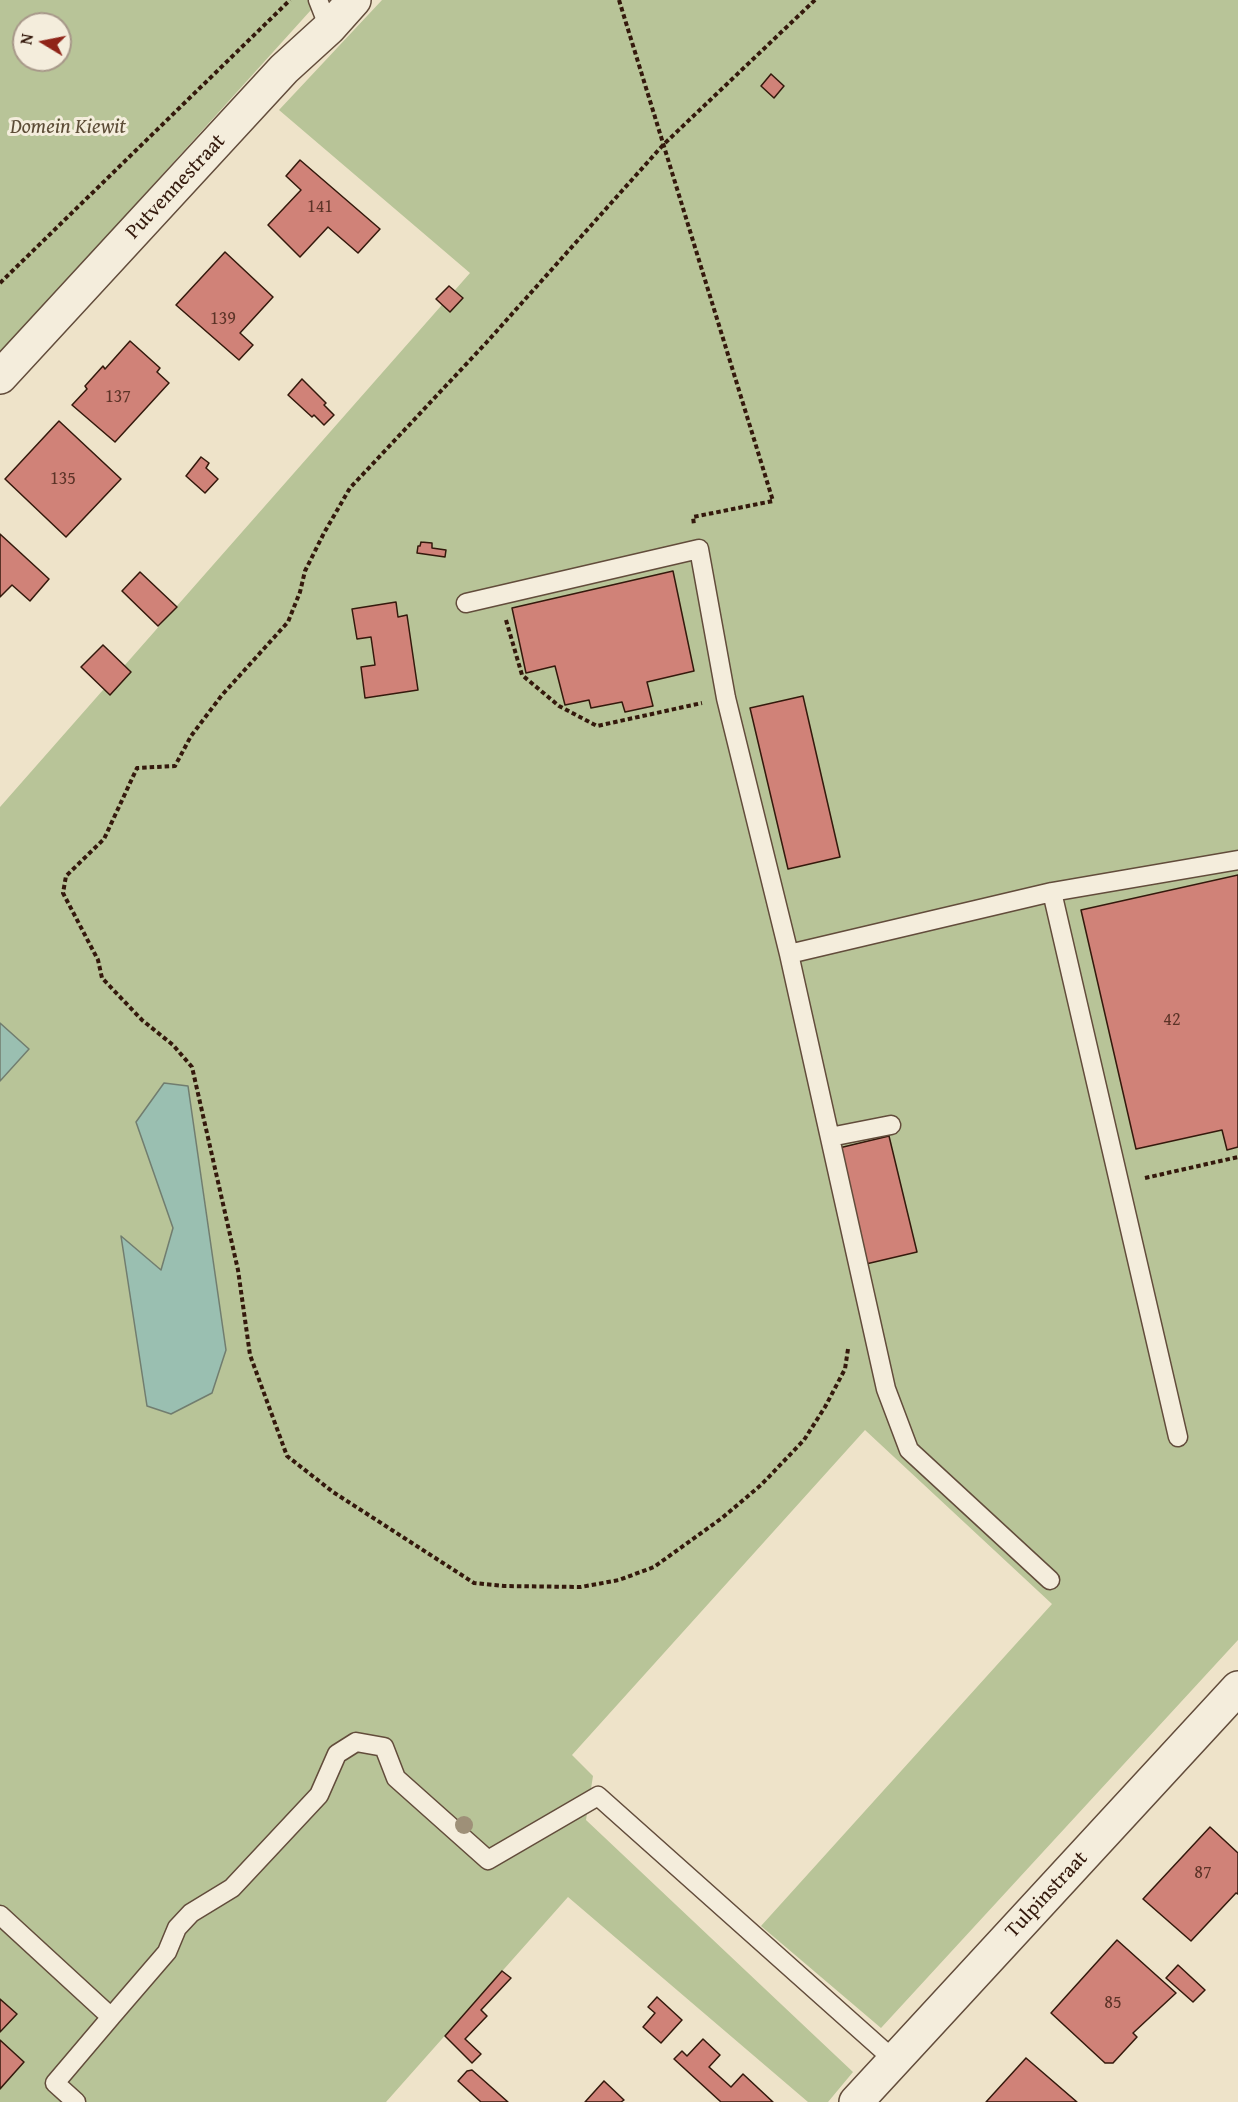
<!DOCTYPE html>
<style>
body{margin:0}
#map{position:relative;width:1238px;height:2102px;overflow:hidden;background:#eee3c9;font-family:"Gentium Book Plus",serif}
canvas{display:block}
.north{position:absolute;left:12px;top:12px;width:60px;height:60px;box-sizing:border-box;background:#f4eddc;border:2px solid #a79889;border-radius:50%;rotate:280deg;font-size:16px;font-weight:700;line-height:24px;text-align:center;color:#34190c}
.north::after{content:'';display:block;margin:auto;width:21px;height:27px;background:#8f2418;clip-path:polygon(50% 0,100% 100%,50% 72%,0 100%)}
</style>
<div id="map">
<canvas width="1238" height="2102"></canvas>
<div class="north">N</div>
</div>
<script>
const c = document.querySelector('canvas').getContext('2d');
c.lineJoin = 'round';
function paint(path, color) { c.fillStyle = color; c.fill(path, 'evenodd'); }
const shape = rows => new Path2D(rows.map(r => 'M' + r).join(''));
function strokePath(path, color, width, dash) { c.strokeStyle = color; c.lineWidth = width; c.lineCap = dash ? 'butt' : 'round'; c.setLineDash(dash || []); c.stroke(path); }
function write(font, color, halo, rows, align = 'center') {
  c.font = font + ' "Gentium Book Plus",serif'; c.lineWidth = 6; c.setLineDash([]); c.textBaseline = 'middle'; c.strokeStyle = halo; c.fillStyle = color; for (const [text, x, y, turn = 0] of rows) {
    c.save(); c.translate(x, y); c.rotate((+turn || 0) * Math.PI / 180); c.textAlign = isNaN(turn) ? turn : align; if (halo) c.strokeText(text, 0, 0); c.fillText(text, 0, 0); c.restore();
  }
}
const green = shape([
 [0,0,320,0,88,257,0,352],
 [24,24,60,24,60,60,24,60],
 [382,0,1238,0,1238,1640,881,2028,761,1926,1052,1604,865,1430,572,1755,593,1776,586,1820,853,2072,828,2102,808,2102,568,1897,386,2102,0,2102,0,1081,28,1049,0,1023,0,807,470,273,279,110],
 [188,1087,195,1134,226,1350,122,1237,161,1270,173,1228,136,1122]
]);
const water = shape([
 [0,1023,29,1049,0,1081,0,1023],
 [164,1083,188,1086,226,1350,212,1393,171,1414,147,1406,121,1236,161,1270,173,1228,136,1122,164,1083]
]);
const building = shape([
 [771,74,784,86,774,98,761,86,771,74],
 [300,160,380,229,358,253,328,227,300,257,268,225,301,190,286,176,300,160],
 [225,252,273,297,240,333,253,345,239,360,176,305,225,252],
 [449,286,463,298,450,312,436,299,449,286],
 [130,341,160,368,157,372,169,383,115,442,72,405,87,389,85,386,103,366,105,369,130,341],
 [302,379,326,403,324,405,334,415,324,425,314,415,312,417,288,395,302,379],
 [59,421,121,479,66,537,5,479,59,421],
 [201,457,209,463,206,468,218,479,205,493,186,476,201,457],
 [0,534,49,579,30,601,12,585,0,597,0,534],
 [421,542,432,543,432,548,446,550,445,557,417,553,418,546,420,546,421,542],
 [673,571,694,671,647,682,653,706,625,712,622,702,591,708,589,700,565,705,555,666,526,673,512,608,673,571],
 [140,572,177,607,158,626,122,591,140,572],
 [396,602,398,617,407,615,418,690,365,698,361,667,375,665,371,637,357,639,352,609,396,602],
 [103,645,131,672,110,695,81,667,103,645],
 [803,696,840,857,788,869,750,708,803,696],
 [1238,875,1238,1147,1227,1150,1222,1130,1136,1149,1081,910,1238,875],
 [889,1136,917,1252,866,1264,839,1148,889,1136],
 [1210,1827,1238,1853,1238,1894,1236,1893,1191,1941,1143,1899,1210,1827],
 [1117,1940,1176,1993,1133,2033,1137,2037,1113,2063,1105,2063,1051,2013,1117,1940],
 [1178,1965,1205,1990,1193,2002,1166,1978,1178,1965],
 [502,1971,511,1978,481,2010,487,2016,465,2039,481,2054,472,2063,445,2036,502,1971],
 [657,1997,682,2020,661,2043,643,2027,655,2013,648,2007,657,1997],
 [0,1999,17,2014,0,2032,0,1999],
 [703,2039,720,2055,709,2067,731,2087,743,2074,773,2102,721,2102,674,2059,682,2051,687,2056,703,2039],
 [0,2040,24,2062,0,2089,0,2040],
 [1026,2058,1077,2102,986,2102,1026,2058],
 [472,2070,508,2102,481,2102,458,2081,467,2071,472,2070],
 [604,2081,624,2100,621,2102,585,2102,604,2081]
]);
const path = shape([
 [619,0,773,501,693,517,694,525],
 [815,0,663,145,486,343,350,488,324,533,305,571,300,592,288,622,222,695,191,736,175,766,137,768,104,839,66,876,63,893,98,960,102,978,142,1020,173,1045,192,1067,238,1270,250,1355,287,1456,333,1492,474,1583,504,1586,581,1587,619,1580,654,1567,722,1518,761,1485,804,1440,825,1407,845,1369,848,1349],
 [0,283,290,0],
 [506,620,522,675,559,706,597,726,702,703],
 [1145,1178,1238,1157]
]);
const lane = shape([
 [318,0,329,28],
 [466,603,699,549,726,698,789,954,886,1389,909,1450,1050,1580],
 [1052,892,1178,1437],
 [789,954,1052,892,1238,860],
 [830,1137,891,1125],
 [0,1915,111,2017,167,1952,177,1928,191,1913,232,1888,319,1795,337,1754,356,1742,384,1747,396,1778,488,1860,598,1796,894,2060],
 [76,2102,55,2083,111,2017]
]);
const street = shape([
 [0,377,284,69,329,28,354,0],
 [856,2102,1238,1688]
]);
const trees = [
 [464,1825]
];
const numberNames = [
 ["141",320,207],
 ["139",223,319],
 ["137",118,397],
 ["135",63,479],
 ["42",1172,1020],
 ["87",1203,1873],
 ["85",1113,2003]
];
const parkNames = [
 ["Domein Kiewit",68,128]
];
const streetNames = [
 ["Putvennestraat",176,187,-47],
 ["Tulpinstraat",1047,1895,-47]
];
paint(green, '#b8c498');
paint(water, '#9abfb1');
strokePath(water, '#717d6f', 1.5);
paint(building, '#d08278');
strokePath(building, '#34190c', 1.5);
strokePath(lane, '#624c3b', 21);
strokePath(street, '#624c3b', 36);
strokePath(path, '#34190c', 4, [4.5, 3]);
strokePath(lane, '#f4eddc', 18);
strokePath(street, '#f4eddc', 33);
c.fillStyle = '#9e9078';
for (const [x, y] of trees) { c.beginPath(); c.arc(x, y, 9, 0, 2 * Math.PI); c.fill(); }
write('18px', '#5b3327', null, numberNames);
write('italic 21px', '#5c4c36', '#f4eddc', parkNames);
write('21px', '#34190c', '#f4eddc', streetNames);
</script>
